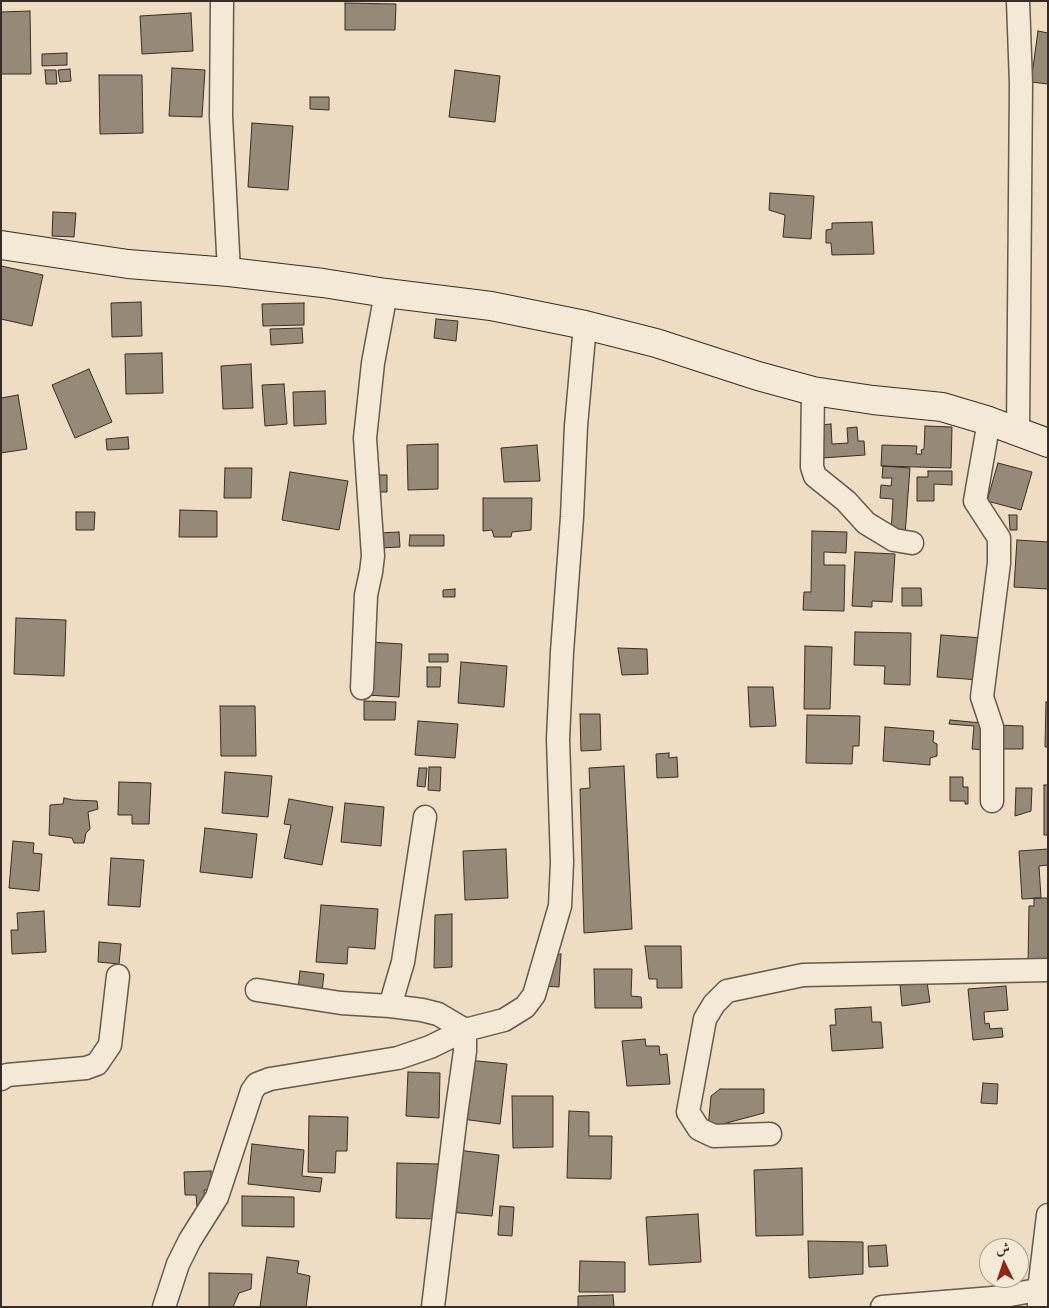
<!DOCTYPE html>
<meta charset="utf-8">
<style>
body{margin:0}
#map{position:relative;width:1049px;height:1308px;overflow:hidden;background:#eeddc2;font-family:Alegreya,Amiri,serif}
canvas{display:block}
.frame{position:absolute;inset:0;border:2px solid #382d26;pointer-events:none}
.north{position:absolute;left:979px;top:1238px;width:50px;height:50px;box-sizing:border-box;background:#f4e9d7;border:1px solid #a99e90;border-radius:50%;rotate:356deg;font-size:14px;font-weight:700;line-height:20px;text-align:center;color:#382d26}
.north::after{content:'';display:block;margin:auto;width:18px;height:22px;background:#8f2418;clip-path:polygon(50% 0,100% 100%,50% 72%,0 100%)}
</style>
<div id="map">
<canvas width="1049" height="1308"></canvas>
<div class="frame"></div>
<div class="north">ش</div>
</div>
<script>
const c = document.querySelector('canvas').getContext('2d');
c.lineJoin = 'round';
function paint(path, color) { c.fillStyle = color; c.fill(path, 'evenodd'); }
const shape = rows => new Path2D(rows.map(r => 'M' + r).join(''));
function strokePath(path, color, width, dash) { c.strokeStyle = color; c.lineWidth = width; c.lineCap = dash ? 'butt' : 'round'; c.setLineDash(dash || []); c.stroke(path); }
const building = shape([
 [345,3,396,4,395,30,345,30,345,3],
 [30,11,31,74,1,74,1,12,30,11],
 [191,13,193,51,142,54,140,16,191,13],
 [1038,31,1048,33,1048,84,1031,82,1038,31],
 [67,53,67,65,42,66,42,54,67,53],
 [172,68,205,70,202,117,169,116,172,68],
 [70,69,71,81,60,82,58,70,70,69],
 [45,70,56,70,57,84,46,84,45,70],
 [455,70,500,76,495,122,449,117,455,70],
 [99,75,142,75,143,133,100,134,99,75],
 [310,97,329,97,329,110,310,109,310,97],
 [252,123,293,126,288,190,248,187,252,123],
 [770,193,814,196,811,239,783,237,785,215,769,210,770,193],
 [53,212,76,213,74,237,52,236,53,212],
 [872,222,874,254,832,255,831,243,826,243,826,230,832,229,832,223,872,222],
 [1,266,43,275,32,326,1,319,1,266],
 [141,302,142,336,112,337,111,303,141,302],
 [304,303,304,325,263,326,262,304,304,303],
 [436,319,458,321,456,341,434,338,436,319],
 [302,328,303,343,271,345,270,329,302,328],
 [162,353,163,393,126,394,125,354,162,353],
 [251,364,253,408,223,409,221,366,251,364],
 [89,369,112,422,75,438,52,385,89,369],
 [284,384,287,424,265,426,262,385,284,384],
 [325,391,326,424,294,426,293,392,325,391],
 [18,395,27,449,1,453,1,398,18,395],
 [831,424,832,444,848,443,847,428,857,427,858,441,864,441,865,455,822,458,820,425,831,424],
 [925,426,952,427,951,468,881,466,882,445,917,446,916,454,922,454,921,450,924,449,925,426],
 [128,437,129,449,107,450,106,439,128,437],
 [438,444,438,489,408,490,407,445,438,444],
 [537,445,540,481,504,482,501,448,537,445],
 [998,463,1032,472,1021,510,987,501,998,463],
 [883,466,910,468,905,535,891,534,893,499,880,498,881,485,891,486,892,478,882,478,883,466],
 [225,468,252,468,251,498,224,498,225,468],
 [928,471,952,471,952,485,934,484,934,501,917,501,917,477,928,477,928,471],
 [290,472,348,481,339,530,282,520,290,472],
 [372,475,387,475,387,492,372,492,372,475],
 [483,498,532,498,531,530,512,532,511,537,494,537,492,530,483,531,483,498],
 [180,510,217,511,217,537,179,537,180,510],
 [76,512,95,512,94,530,76,530,76,512],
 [1009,515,1017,515,1017,530,1010,530,1009,515],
 [812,531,847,532,846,553,824,552,824,565,845,565,844,611,803,610,804,592,811,592,812,531],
 [399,532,400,547,380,548,379,533,399,532],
 [410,535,444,535,444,546,409,546,410,535],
 [1017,540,1048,542,1048,589,1014,587,1017,540],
 [855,552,895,554,892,602,872,601,872,607,852,606,855,552],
 [902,588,921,588,922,606,902,606,902,588],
 [455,589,455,597,443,597,443,590,455,589],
 [16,618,66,620,64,676,14,674,16,618],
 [855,632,911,633,910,685,884,684,885,666,854,665,855,632],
 [941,635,983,638,980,680,937,677,941,635],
 [370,642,402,644,399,697,367,695,370,642],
 [805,646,832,647,830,709,804,709,805,646],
 [618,648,647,649,648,674,622,675,618,648],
 [429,654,448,654,448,662,429,662,429,654],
 [461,662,507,666,504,707,458,703,461,662],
 [427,667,441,667,440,687,427,687,427,667],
 [748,687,773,687,776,726,750,727,748,687],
 [364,701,396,702,395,720,364,720,364,701],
 [1046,702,1048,702,1048,747,1045,747,1046,702],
 [220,706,255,706,256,756,221,756,220,706],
 [580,714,600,714,601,750,581,751,580,714],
 [807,715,860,716,859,746,853,746,852,764,806,763,807,715],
 [950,720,982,723,985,750,972,749,974,726,949,724,950,720],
 [418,721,458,724,455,758,415,755,418,721],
 [998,725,1023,726,1023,749,998,749,998,725],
 [885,727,934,731,933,742,937,744,937,756,930,758,930,765,883,761,885,727],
 [669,753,669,758,677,757,678,777,657,778,656,754,669,753],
 [624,766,632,929,584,933,580,789,590,788,589,768,624,766],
 [429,767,441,767,440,791,428,790,429,767],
 [419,768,427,768,425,787,417,786,419,768],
 [225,772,272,776,268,817,222,813,225,772],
 [950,777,963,777,963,787,968,787,968,804,965,804,965,801,950,801,950,777],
 [119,782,151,783,149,824,132,824,132,815,118,815,119,782],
 [1044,785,1048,785,1048,835,1044,835,1044,785],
 [1016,788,1032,788,1031,811,1015,816,1016,788],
 [64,798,73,800,97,801,98,809,88,812,90,829,86,833,84,843,74,843,72,838,49,835,50,805,63,804,64,798],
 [289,799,333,807,322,865,284,858,291,825,284,824,289,799],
 [345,803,384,807,381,846,341,842,345,803],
 [205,828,257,834,252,878,200,872,205,828],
 [13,841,34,843,33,853,42,854,39,891,9,888,13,841],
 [506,849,508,898,465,900,463,851,506,849],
 [1048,849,1048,865,1039,866,1041,898,1022,899,1019,851,1048,849],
 [111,858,144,860,140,907,108,905,111,858],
 [1034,898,1048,898,1048,963,1028,963,1029,906,1034,906,1034,898],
 [321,905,378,909,375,949,348,947,347,964,316,962,321,905],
 [44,911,46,952,12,954,11,930,18,930,17,913,44,911],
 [452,914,452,967,434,968,435,915,452,914],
 [99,942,121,944,119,964,98,962,99,942],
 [645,946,681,946,682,988,657,988,657,979,649,979,645,946],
 [561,954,559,987,542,986,549,956,561,954],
 [594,969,632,969,631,996,641,997,642,1008,595,1008,594,969],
 [300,971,324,974,322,992,298,989,300,971],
 [927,982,930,1002,902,1006,900,985,927,982],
 [1006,986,1008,1010,984,1012,985,1024,989,1023,990,1029,1002,1028,1003,1037,973,1040,968,989,1006,986],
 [871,1007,872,1022,881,1022,883,1048,832,1051,830,1025,836,1025,835,1009,871,1007],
 [645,1039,646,1046,659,1046,660,1055,667,1054,670,1084,627,1086,622,1041,645,1039],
 [468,1060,507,1064,500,1124,462,1119,468,1060],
 [408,1072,440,1073,439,1118,406,1116,408,1072],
 [983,1083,998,1084,997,1104,981,1103,983,1083],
 [720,1089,764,1089,764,1113,708,1128,711,1096,720,1089],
 [512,1096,553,1096,553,1147,513,1148,512,1096],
 [569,1111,589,1112,589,1136,612,1136,611,1179,567,1178,569,1111],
 [309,1116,348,1117,347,1151,336,1151,335,1173,308,1172,309,1116],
 [252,1144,304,1150,302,1176,322,1178,320,1192,248,1184,252,1144],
 [457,1150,499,1155,492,1216,450,1212,457,1150],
 [397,1163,439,1164,438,1219,396,1218,397,1163],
 [802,1168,803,1235,756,1236,754,1170,802,1168],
 [211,1171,212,1190,204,1190,205,1207,197,1207,196,1195,185,1195,184,1172,211,1171],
 [242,1196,294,1197,294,1227,242,1226,242,1196],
 [500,1206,514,1207,512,1236,498,1235,500,1206],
 [698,1214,701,1262,649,1265,646,1217,698,1214],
 [808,1241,863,1242,863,1274,809,1278,808,1241],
 [886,1245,888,1266,869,1267,868,1246,886,1245],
 [267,1257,299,1261,297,1273,310,1276,306,1307,260,1307,267,1257],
 [580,1261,625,1262,625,1292,579,1292,580,1261],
 [209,1273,252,1274,251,1289,239,1293,233,1307,209,1307,209,1273],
 [613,1295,614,1307,578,1307,578,1296,613,1295]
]);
const street = shape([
 [222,1,221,116,229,272],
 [1018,1,1021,84,1018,431],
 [813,391,812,467,815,476,846,501,866,523,894,540,912,543],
 [989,421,975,501,999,538,999,563,982,697,992,727,992,801],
 [362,688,366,595,371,572,373,556,365,438,373,363,386,293],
 [257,990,341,1003,390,1006,422,1010,438,1014,465,1030],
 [390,1006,403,962,425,817],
 [1,1079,7,1075,86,1068,97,1064,110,1045,118,976],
 [770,1134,714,1136,699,1129,688,1112,705,1019,714,1004,727,991,803,975,1048,970],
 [164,1307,178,1264,190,1240,217,1197,252,1091,257,1084,270,1079,398,1058,430,1047,465,1030,504,1020,525,1007,534,995,560,906,562,862,558,739,562,652,572,517,576,426,585,325],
 [433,1307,456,1115,465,1051,465,1030],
 [882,1307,993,1298,1048,1288],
 [1039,1307,1039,1290,1048,1215]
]);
const secondary = shape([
 [1,245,128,264,229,272,323,283,386,293,491,306,585,325,656,343,758,376,813,391,873,400,942,407,989,421,1048,443]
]);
paint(building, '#978977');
strokePath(building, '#382d26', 1);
strokePath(street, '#66594d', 25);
strokePath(secondary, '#382d26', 30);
strokePath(street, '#f4e9d7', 22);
strokePath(secondary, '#f4e9d7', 28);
</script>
